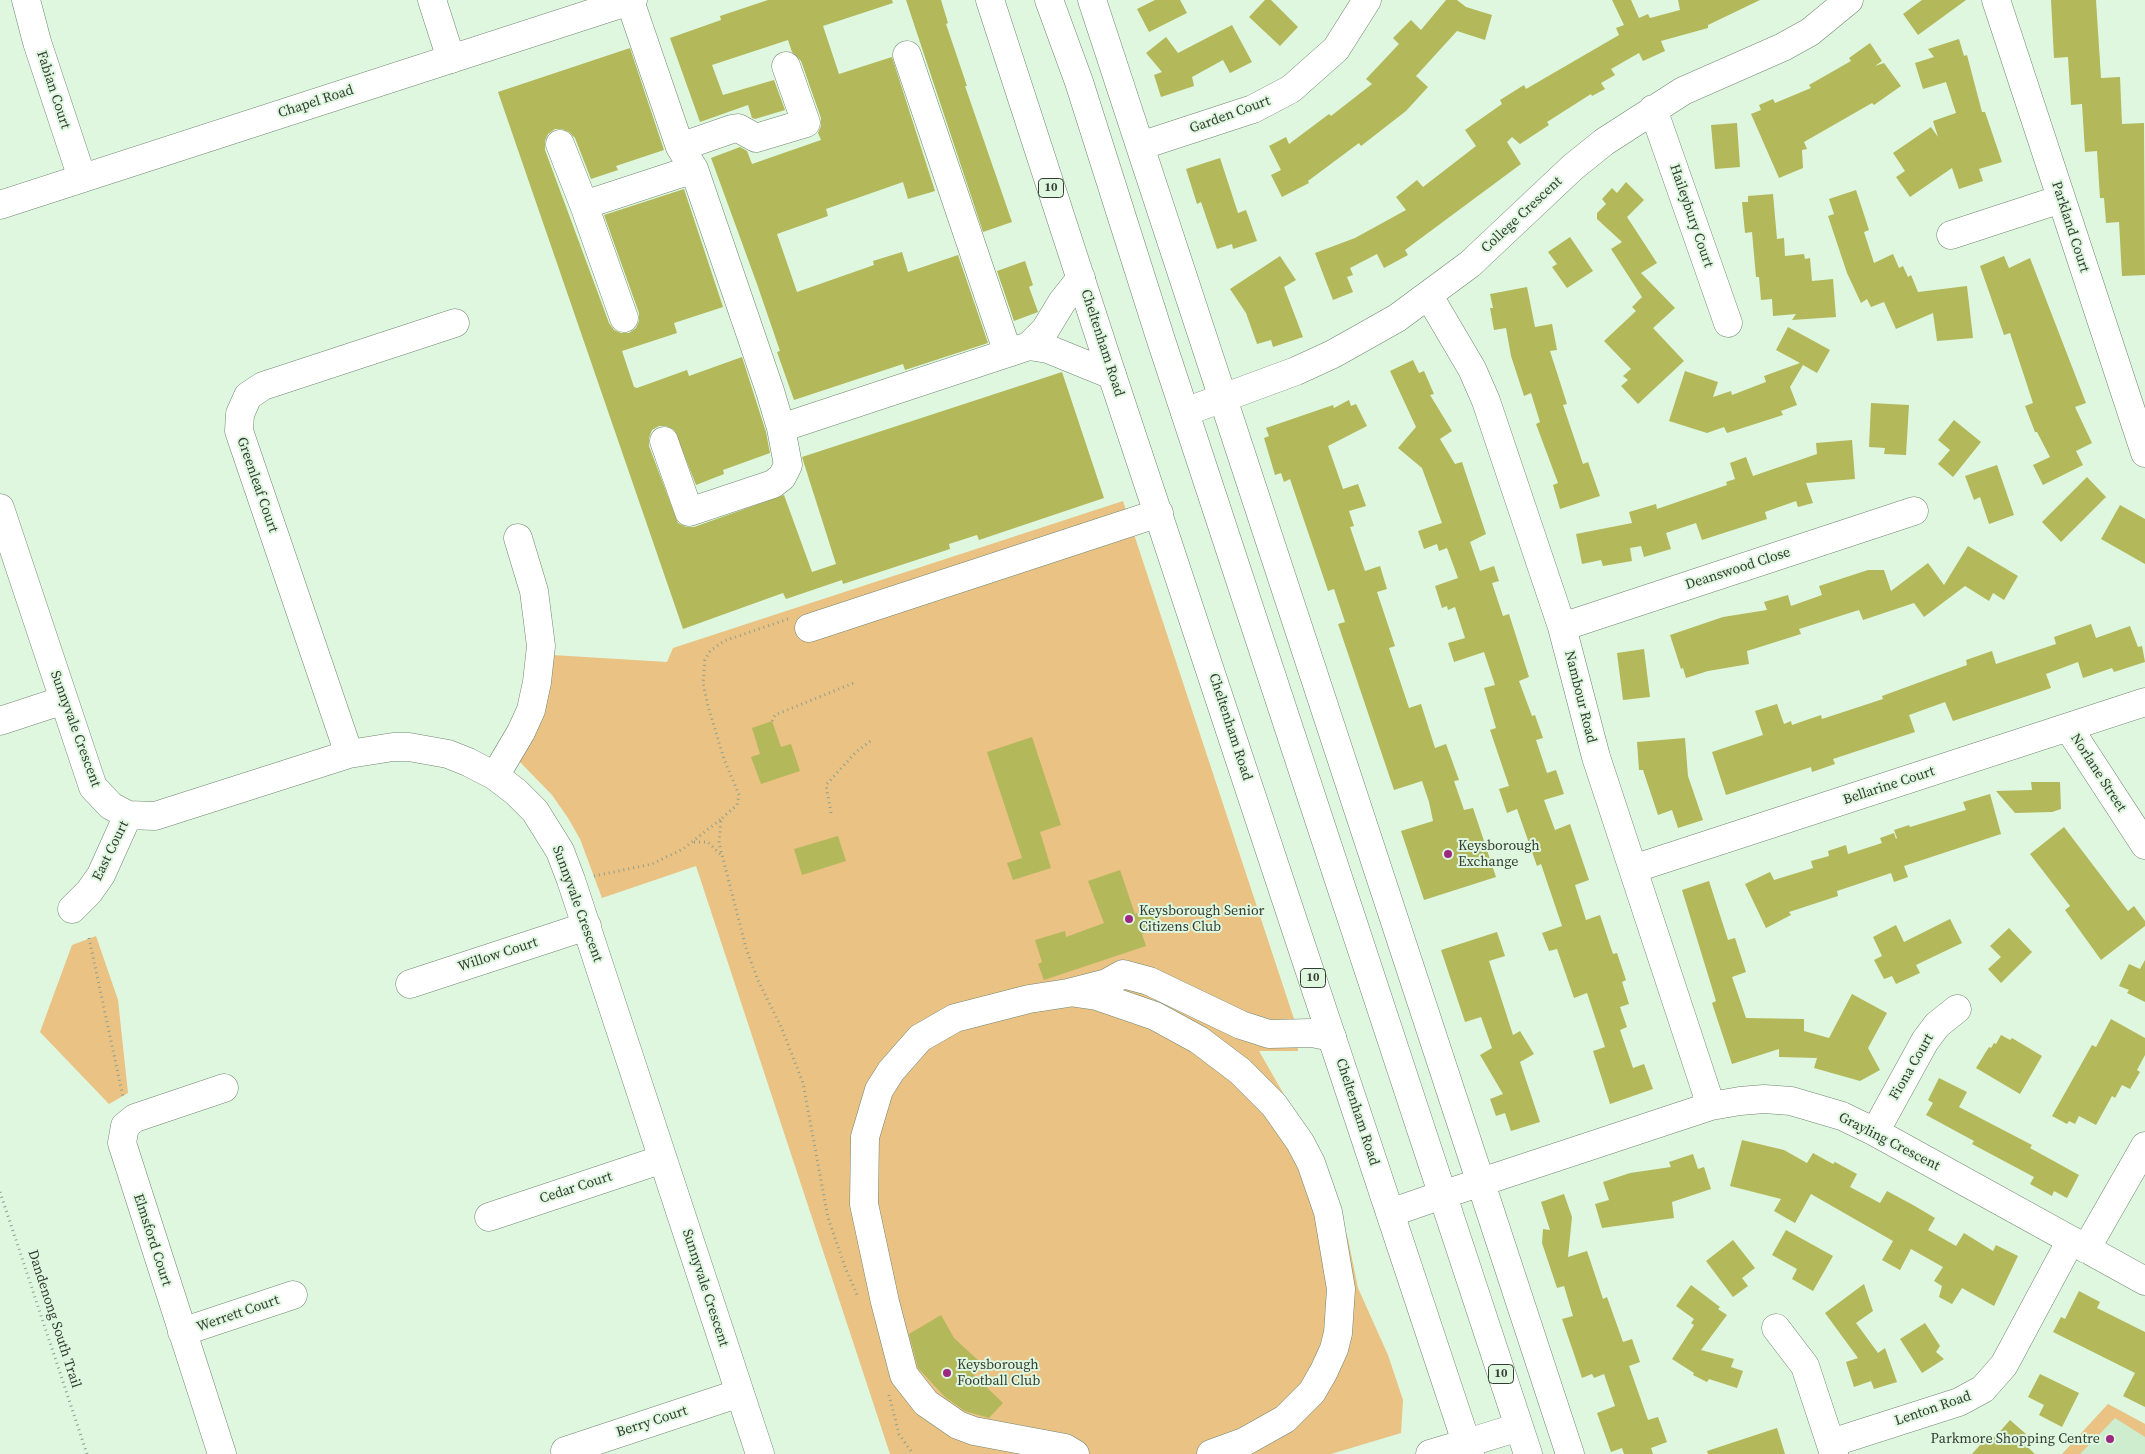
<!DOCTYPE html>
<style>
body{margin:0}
canvas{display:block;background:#def7de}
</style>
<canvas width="2145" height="1454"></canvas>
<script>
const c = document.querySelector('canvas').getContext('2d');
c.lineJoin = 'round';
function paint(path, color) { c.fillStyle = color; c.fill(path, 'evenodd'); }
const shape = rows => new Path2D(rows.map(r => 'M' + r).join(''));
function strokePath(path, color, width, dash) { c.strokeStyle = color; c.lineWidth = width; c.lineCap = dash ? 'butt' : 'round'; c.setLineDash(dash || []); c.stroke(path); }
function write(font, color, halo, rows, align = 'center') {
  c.font = font + ' "Source Serif 4",serif'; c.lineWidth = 4; c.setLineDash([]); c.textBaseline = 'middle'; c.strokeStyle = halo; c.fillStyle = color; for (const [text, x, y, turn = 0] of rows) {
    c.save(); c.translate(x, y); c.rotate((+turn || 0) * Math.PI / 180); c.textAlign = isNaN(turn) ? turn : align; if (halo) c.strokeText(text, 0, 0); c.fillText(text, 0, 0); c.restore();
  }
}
const built = shape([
 [2108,1404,2145,1424,2145,1454,2062,1454]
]);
const green = shape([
 [1123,501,1296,1025,1298,1051,1259,1051,1298,1119,1333,1195,1348,1239,1358,1288,1388,1355,1403,1400,1401,1433,1331,1454,890,1454,696,866,602,898,580,839,568,818,552,795,519,761,552,655,667,662,673,648],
 [96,936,118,1000,128,1093,109,1104,40,1032,72,945],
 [2108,1404,2145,1424,2145,1437,2115,1418,2080,1454,2062,1454]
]);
const building = shape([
 [768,0,892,0,893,3,823,26,839,74,892,57,935,191,908,199,903,182,826,209,828,216,777,234,797,292,874,265,873,261,902,252,908,272,958,255,988,343,905,370,903,364,794,400,777,352,780,351,757,284,711,158,740,147,747,151,752,164,821,140,818,133,821,126,821,118,801,61,792,52,788,40,712,65,723,95,774,80,785,110,755,119,752,118,748,105,700,122,670,38,721,20,720,16],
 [906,0,941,0,948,23,946,24,967,86,965,86,1012,222,983,232],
 [1155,0,1180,0,1187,13,1149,32,1137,9],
 [1265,0,1271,0,1298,27,1280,46,1249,17],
 [1446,0,1457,0,1466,7,1492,15,1485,40,1457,31,1416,76,1428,87,1406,111,1361,146,1359,143,1308,181,1309,183,1282,197,1271,175,1281,170,1269,146,1286,137,1289,144,1329,114,1331,116,1372,84,1366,79,1399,44,1393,38,1411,20,1421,30],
 [1612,0,1631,0,1639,18,1648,14,1650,18,1680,10,1678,0,1760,0,1708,25,1708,28,1661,41,1665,51,1643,61,1639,53,1611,69,1615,75,1601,83,1605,89,1592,96,1591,94,1547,122,1549,125,1520,144,1512,137,1507,142,1521,164,1405,250,1408,255,1384,268,1377,254,1350,268,1353,275,1347,277,1353,292,1333,300,1315,253,1355,238,1406,210,1396,197,1417,180,1423,187,1476,146,1465,130,1502,104,1500,100,1524,85,1526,89,1619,35,1616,28,1624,25],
 [1922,0,1966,0,1918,35,1903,14],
 [2051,0,2096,0,2101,78,2120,77,2122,124,2144,123,2145,275,2122,276,2119,222,2106,223,2104,198,2100,198,2097,151,2085,152,2082,104,2071,105,2068,57,2054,58],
 [1232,25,1252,62,1230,73,1223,60,1192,77,1194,86,1161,97,1154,75,1162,72,1146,53,1166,37,1178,53],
 [1959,39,1964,56,1967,55,1982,112,1985,112,2002,162,1979,169,1983,181,1959,189,1952,168,1910,197,1896,177,1905,171,1893,153,1931,127,1938,137,1933,121,1956,113,1946,82,1923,89,1915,63,1934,57,1928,49],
 [1870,43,1882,61,1875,66,1884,63,1901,86,1874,105,1872,103,1804,142,1807,149,1802,150,1803,168,1779,178,1751,114,1761,110,1759,105,1773,99,1775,103,1811,88,1809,85,1851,61,1849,58],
 [630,48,664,150,616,166,618,170,591,179,575,138,569,132,562,129,555,129,548,134,545,141,545,150,609,323,614,330,621,333,629,333,636,328,639,321,639,313,604,215,684,189,723,307,674,323,677,333,622,351,634,387,637,388,687,370,689,376,742,357,766,432,770,453,723,470,724,474,696,485,674,430,666,426,659,426,652,430,649,438,649,446,678,523,686,527,694,527,784,495,812,572,836,564,802,457,1062,372,1104,498,979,540,977,535,949,544,950,549,843,584,842,580,786,599,783,593,683,629,498,92],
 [1737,123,1740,167,1715,169,1711,125],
 [1220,158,1238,213,1246,210,1257,241,1233,249,1232,244,1217,249,1201,202,1197,204,1186,169],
 [1626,182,1644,200,1627,217,1657,263,1641,273,1675,308,1653,328,1684,361,1638,404,1621,386,1628,380,1623,376,1631,369,1604,341,1636,311,1632,307,1642,297,1611,249,1622,242,1597,219,1597,213,1606,204,1602,199,1612,188,1617,193],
 [1856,190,1869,230,1864,232,1874,263,1893,254,1899,268,1903,266,1908,277,1911,275,1918,292,1967,286,1973,338,1937,341,1933,313,1896,329,1884,302,1871,307,1867,299,1861,303,1847,273,1828,216,1834,214,1829,199],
 [1773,194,1777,239,1784,238,1785,256,1804,254,1805,259,1810,258,1812,281,1833,279,1836,317,1792,320,1796,314,1773,316,1772,299,1761,300,1759,277,1756,277,1752,232,1745,233,1742,202,1748,202,1748,196],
 [1570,237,1593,271,1567,288,1552,267,1557,264,1548,252],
 [1280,256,1296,280,1284,287,1303,337,1273,347,1271,340,1257,344,1246,313,1230,289],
 [2004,256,2009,268,2030,258,2086,403,2075,407,2092,443,2076,451,2083,465,2043,485,2033,465,2050,457,2037,432,2035,432,2025,406,2033,403,2010,333,2004,335,1980,266],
 [1025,261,1033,285,1029,287,1038,312,1014,321,997,271],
 [1527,287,1535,327,1552,324,1557,350,1550,351,1567,404,1563,405,1583,464,1588,462,1600,496,1560,509,1553,485,1558,483,1536,424,1540,422,1531,393,1524,396,1511,356,1506,328,1494,330,1490,308,1493,308,1490,294],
 [1788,327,1830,350,1817,373,1803,365,1790,387,1797,405,1781,411,1783,415,1727,433,1724,427,1707,433,1669,421,1685,371,1718,382,1713,397,1731,391,1732,395,1766,382,1764,376,1800,363,1776,350],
 [1413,360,1419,373,1424,371,1434,394,1430,395,1452,431,1440,439,1455,464,1462,462,1486,534,1470,542,1480,571,1494,566,1499,581,1492,583,1503,616,1509,614,1529,677,1519,681,1532,716,1535,715,1543,738,1536,740,1547,773,1556,770,1564,794,1544,800,1555,830,1570,824,1589,880,1575,885,1586,920,1600,915,1613,954,1617,953,1626,980,1622,982,1629,1004,1620,1007,1627,1027,1620,1030,1633,1068,1644,1064,1653,1089,1610,1104,1593,1051,1605,1047,1587,993,1574,998,1557,949,1549,951,1542,933,1562,926,1541,864,1537,866,1517,809,1507,813,1499,789,1509,786,1490,730,1496,728,1484,688,1495,685,1484,652,1454,662,1448,643,1465,638,1455,607,1448,610,1447,606,1442,608,1435,586,1458,578,1447,548,1439,551,1437,544,1424,549,1418,531,1442,523,1422,468,1398,448,1416,427,1390,371],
 [1349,400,1351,406,1356,404,1367,426,1328,446,1343,489,1358,484,1366,506,1349,511,1354,526,1350,527,1365,571,1380,566,1387,589,1377,592,1395,646,1389,648,1409,708,1421,704,1435,748,1446,744,1459,780,1454,781,1464,810,1473,808,1496,877,1424,900,1401,831,1433,821,1429,802,1422,781,1394,790,1338,624,1345,622,1334,589,1328,591,1290,479,1284,482,1281,473,1275,475,1264,438,1269,436,1266,428,1333,405,1334,408],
 [1871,403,1909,405,1906,455,1884,454,1885,448,1869,447],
 [1954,420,1981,442,1953,477,1938,464,1950,450,1938,440],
 [1852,440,1855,479,1806,483,1813,503,1798,507,1796,501,1765,512,1767,519,1702,540,1696,523,1666,533,1671,549,1644,557,1641,546,1630,548,1632,561,1603,566,1601,560,1582,564,1576,534,1632,523,1629,512,1656,504,1657,509,1727,485,1726,482,1735,479,1730,463,1746,457,1753,476,1817,454,1816,443],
 [1997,465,2014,515,1989,524,1980,497,1974,500,1965,476],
 [2087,477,2106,497,2061,542,2042,522],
 [2120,505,2145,519,2145,564,2101,539],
 [1968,546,2018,576,2004,600,1993,593,1989,601,1965,586,1924,617,1914,603,1863,620,1859,610,1799,629,1801,634,1747,651,1749,664,1708,671,1686,678,1683,668,1681,669,1670,635,1723,617,1767,610,1764,602,1788,595,1791,606,1822,595,1819,586,1868,570,1884,570,1891,591,1928,563,1944,585],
 [2091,624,2096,638,2130,626,2138,647,2142,646,2145,662,2114,672,2112,668,2083,678,2078,662,2046,674,2051,688,1953,721,1945,702,1909,715,1915,732,1833,759,1835,764,1812,772,1811,767,1726,795,1712,752,1763,735,1755,711,1777,704,1784,724,1791,721,1792,725,1821,715,1822,719,1883,699,1882,696,1967,665,1966,660,1992,651,1996,664,2056,644,2054,637],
 [1644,649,1650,697,1623,700,1617,653],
 [772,721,781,747,791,744,800,771,761,784,751,757,760,754,752,728],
 [1032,737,1061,825,1040,832,1051,868,1013,880,1007,863,1022,858,987,752],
 [1685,738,1688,776,1703,820,1678,828,1672,810,1658,815,1643,770,1639,770,1637,742],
 [2031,782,2060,782,2061,809,2052,812,2015,813,1996,791,2032,790],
 [1990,794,2001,834,1904,866,1908,877,1894,882,1891,873,1837,891,1838,896,1789,912,1791,915,1766,928,1745,884,1770,872,1774,880,1813,868,1811,861,1829,856,1828,851,1846,845,1848,854,1882,843,1880,838,1894,833,1896,839,1897,838,1894,830,1909,825,1910,827,1966,810,1963,802],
 [2064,827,2128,911,2134,906,2145,921,2145,926,2101,960,2065,910,2070,906,2030,854],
 [838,836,846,861,802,875,794,849],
 [1120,870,1135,914,1153,908,1160,928,1142,934,1146,946,1044,980,1038,964,1042,962,1035,940,1065,931,1066,937,1104,923,1088,881],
 [1709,881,1728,940,1735,938,1746,972,1732,977,1746,1018,1804,1019,1804,1031,1829,1038,1852,994,1887,1013,1868,1048,1880,1070,1860,1081,1814,1068,1817,1058,1779,1057,1779,1049,1732,1064,1712,1003,1716,1001,1682,890],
 [1950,919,1962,943,1916,965,1920,973,1896,984,1892,976,1884,979,1874,960,1882,956,1873,937,1896,925,1904,942],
 [2009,928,2032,952,2001,983,1988,969,2001,957,1990,946],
 [1497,932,1505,956,1489,961,1513,1035,1520,1031,1534,1054,1520,1062,1540,1122,1511,1131,1505,1113,1496,1116,1490,1099,1503,1094,1480,1055,1492,1048,1481,1017,1465,1022,1441,950],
 [2145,960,2145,1002,2127,993,2129,990,2119,986,2129,964,2140,969],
 [2111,1019,2145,1038,2145,1055,2137,1070,2140,1072,2130,1089,2122,1085,2115,1098,2112,1096,2096,1125,2079,1116,2075,1124,2069,1121,2067,1124,2052,1116,2092,1045,2096,1047],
 [2001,1035,2010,1040,2012,1038,2042,1056,2020,1094,1976,1068,1989,1047,1991,1048,1994,1043,1996,1044],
 [1939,1078,1967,1092,1959,1107,2032,1145,2030,1148,2079,1175,2067,1198,2054,1191,2052,1196,2030,1184,2034,1177,1972,1144,1974,1141,1926,1115,1933,1103,1928,1100],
 [1742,1140,1784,1150,1807,1163,1813,1153,1833,1164,1835,1162,1857,1174,1850,1187,1880,1203,1887,1191,1913,1205,1935,1218,1928,1230,1956,1246,1964,1233,1993,1251,1996,1245,2018,1256,1994,1306,1962,1288,1952,1304,1939,1297,1942,1286,1934,1281,1943,1267,1911,1249,1900,1270,1882,1260,1893,1241,1811,1194,1795,1223,1774,1211,1781,1199,1730,1186],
 [1693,1154,1698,1169,1704,1167,1711,1189,1672,1202,1674,1218,1602,1228,1595,1204,1609,1200,1603,1182,1630,1173,1671,1167,1669,1162],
 [1564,1194,1572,1217,1568,1257,1587,1251,1603,1299,1607,1297,1623,1342,1632,1339,1640,1362,1629,1366,1648,1420,1658,1417,1667,1442,1651,1448,1653,1454,1624,1454,1622,1448,1611,1452,1597,1413,1615,1406,1604,1374,1594,1378,1592,1374,1582,1378,1574,1354,1562,1319,1573,1316,1564,1286,1557,1288,1542,1243,1543,1229,1550,1230,1541,1202],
 [1786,1230,1833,1256,1813,1291,1792,1279,1797,1269,1772,1255],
 [1733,1240,1755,1268,1742,1278,1748,1286,1733,1297,1706,1261],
 [1864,1284,1873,1311,1856,1323,1878,1353,1885,1348,1897,1382,1874,1389,1871,1381,1854,1387,1846,1362,1858,1358,1825,1313],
 [1691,1285,1720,1307,1718,1309,1727,1315,1701,1350,1734,1359,1731,1367,1743,1371,1737,1388,1709,1379,1707,1382,1693,1375,1694,1373,1672,1359,1694,1325,1691,1323,1694,1319,1676,1306],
 [2079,1291,2100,1302,2097,1308,2145,1332,2145,1407,2123,1396,2135,1373,2053,1332,2061,1317,2065,1319],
 [941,1315,954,1338,982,1364,973,1374,1003,1403,989,1418,965,1411,945,1397,918,1368,909,1334],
 [1925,1323,1940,1346,1936,1352,1944,1359,1922,1373,1900,1339],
 [2040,1374,2079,1393,2062,1427,2039,1415,2044,1405,2028,1397],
 [2010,1420,2026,1434,2020,1440,2035,1454,1972,1454,1988,1436,1992,1439,1997,1435],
 [1777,1428,1785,1454,1708,1454,1707,1451]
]);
const path = shape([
 [788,619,724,641,710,651,705,660,703,683,708,706,724,759,739,795,737,805,721,819,719,843,746,948,757,978,782,1029,803,1083,828,1218,845,1267,858,1297],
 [772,721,775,715,856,682],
 [831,813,826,785,856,752,873,739],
 [694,842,708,842,721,855],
 [594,876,652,864,683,849,721,819],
 [89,938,123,1097],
 [0,1192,87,1454],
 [889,1395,899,1434,913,1454]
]);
const minor = shape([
 [26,0,37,42,82,178],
 [432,0,451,59],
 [1092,0,1570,1454],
 [1996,0,2145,453],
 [630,1,680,147,694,169,770,391,781,428,788,465,782,477,773,484,689,512,664,441],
 [907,55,1008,353],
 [1653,109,1728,323],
 [560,144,584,205],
 [1140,146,1253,109,1291,89,1336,49,1367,0],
 [680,147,732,129,738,128,756,138,806,123,786,66],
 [1951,235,2061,199],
 [1429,296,1472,369,1486,401,1562,627,1596,757,1711,1106],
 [624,318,584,205,694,169],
 [1029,346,1045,330,1062,302,1081,278],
 [1185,412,1296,371,1333,354,1397,318,1470,264,1573,167,1604,142,1683,91,1783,47,1810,32,1849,0],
 [781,428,1029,346,1048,349,1112,375],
 [0,508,93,787,111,806,128,815,155,816,349,754,393,747,409,747,448,754,468,762,495,776,516,792,535,811,560,851,571,880,760,1454],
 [1562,627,1914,511],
 [809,628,1159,513],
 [0,721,64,700],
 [2068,727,2145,845],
 [349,754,239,431,240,414,248,396,263,386,455,323],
 [495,776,521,732,531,710,537,682,541,646,534,591,518,538],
 [1633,869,2145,702],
 [72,909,89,892,101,875,128,815],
 [410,984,587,926],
 [1076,993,1097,996,1155,1016,1199,1040,1240,1071,1274,1105,1300,1142,1311,1163,1328,1212,1341,1289,1338,1333,1334,1349,1324,1371,1312,1392,1285,1419,1244,1442,1211,1454],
 [1875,1132,1925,1041,1937,1025,1957,1009],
 [1442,1195,1711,1106,1740,1101,1764,1099,1791,1101,1842,1116,1875,1132,2145,1281],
 [489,1217,663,1159],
 [2086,1249,2145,1146],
 [1776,1328,1805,1366,1834,1454],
 [182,1332,293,1295],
 [1831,1443,1959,1402,1983,1389,2004,1365,2071,1240],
 [565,1451,740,1393],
 [222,1454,122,1143,125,1126,135,1118,224,1088],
 [1075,1454,1065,1448,974,1431,958,1425,926,1403,904,1375,885,1302,864,1204,865,1137,879,1090,891,1071,920,1038,955,1018,1029,999,1068,993,1107,983,1123,974,1149,981,1241,1025,1269,1034,1312,1033,1332,1037],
 [1430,1454,1467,1443]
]);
const major = shape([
 [990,0,1112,375,1470,1454],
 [1049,0,1079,82,1160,337,1528,1454],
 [0,205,633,0],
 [1390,1213,1442,1195],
 [1467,1443,1519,1427]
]);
const markers = [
 [1448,854,5,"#9d2882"],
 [1129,919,5,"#9d2882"],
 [947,1373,5,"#9d2882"],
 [2110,1439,5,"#9d2882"]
];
const shields = [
 [1051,188,25],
 [1313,978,25],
 [1501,1374,25]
];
const shieldNames = [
 ["10",1051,188],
 ["10",1313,978],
 ["10",1501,1374]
];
const streetNames = [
 ["Fabian Court",53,90,72],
 ["Chapel Road",316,102,-18],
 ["Garden Court",1230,115,-20],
 ["College Crescent",1522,215,-43],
 ["Haileybury Court",1691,216,71],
 ["Parkland Court",2070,227,72],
 ["Cheltenham Road",1102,343,72],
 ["Greenleaf Court",257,485,71],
 ["Deanswood Close",1738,569,-18],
 ["Nambour Road",1580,697,76],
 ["Cheltenham Road",1230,727,72],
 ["Sunnyvale Crescent",75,729,70],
 ["Norlane Street",2098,773,57],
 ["Bellarine Court",1889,786,-18],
 ["East Court",111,851,-64],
 ["Sunnyvale Crescent",577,904,70],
 ["Willow Court",498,955,-18],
 ["Fiona Court",1912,1067,-60],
 ["Cheltenham Road",1357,1112,72],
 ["Grayling Crescent",1889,1142,27],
 ["Cedar Court",576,1188,-18],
 ["Elmsford Court",152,1240,72],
 ["Sunnyvale Crescent",705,1288,72],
 ["Werrett Court",238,1314,-19],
 ["Dandenong South Trail",54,1319,72],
 ["Lenton Road",1933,1409,-19],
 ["Berry Court",652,1422,-18]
];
const poiNames = [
 ["Keysborough",1458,846],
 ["Exchange",1458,862],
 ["Keysborough Senior",1139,911],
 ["Citizens Club",1139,927],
 ["Keysborough",957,1365],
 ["Football Club",957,1381],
 ["Parkmore Shopping Centre",2100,1439,"right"]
];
paint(built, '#ceecce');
paint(green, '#eac283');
paint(building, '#b3b85b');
strokePath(minor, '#708670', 29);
strokePath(major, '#708670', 29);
strokePath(path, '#8ea08e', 3, [1, 4]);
strokePath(minor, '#fff', 28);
strokePath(major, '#fff', 28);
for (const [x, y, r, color] of markers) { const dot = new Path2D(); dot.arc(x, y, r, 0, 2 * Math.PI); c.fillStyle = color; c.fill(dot); strokePath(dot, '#def7de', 2); }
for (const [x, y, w] of shields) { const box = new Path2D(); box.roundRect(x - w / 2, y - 9.5, w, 19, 4); c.fillStyle = '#def7de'; c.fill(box); strokePath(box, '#343d34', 1); }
write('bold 12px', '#343d34', null, shieldNames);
write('14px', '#343d34', '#def7de', streetNames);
write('14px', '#343d34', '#def7de', poiNames, 'left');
</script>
